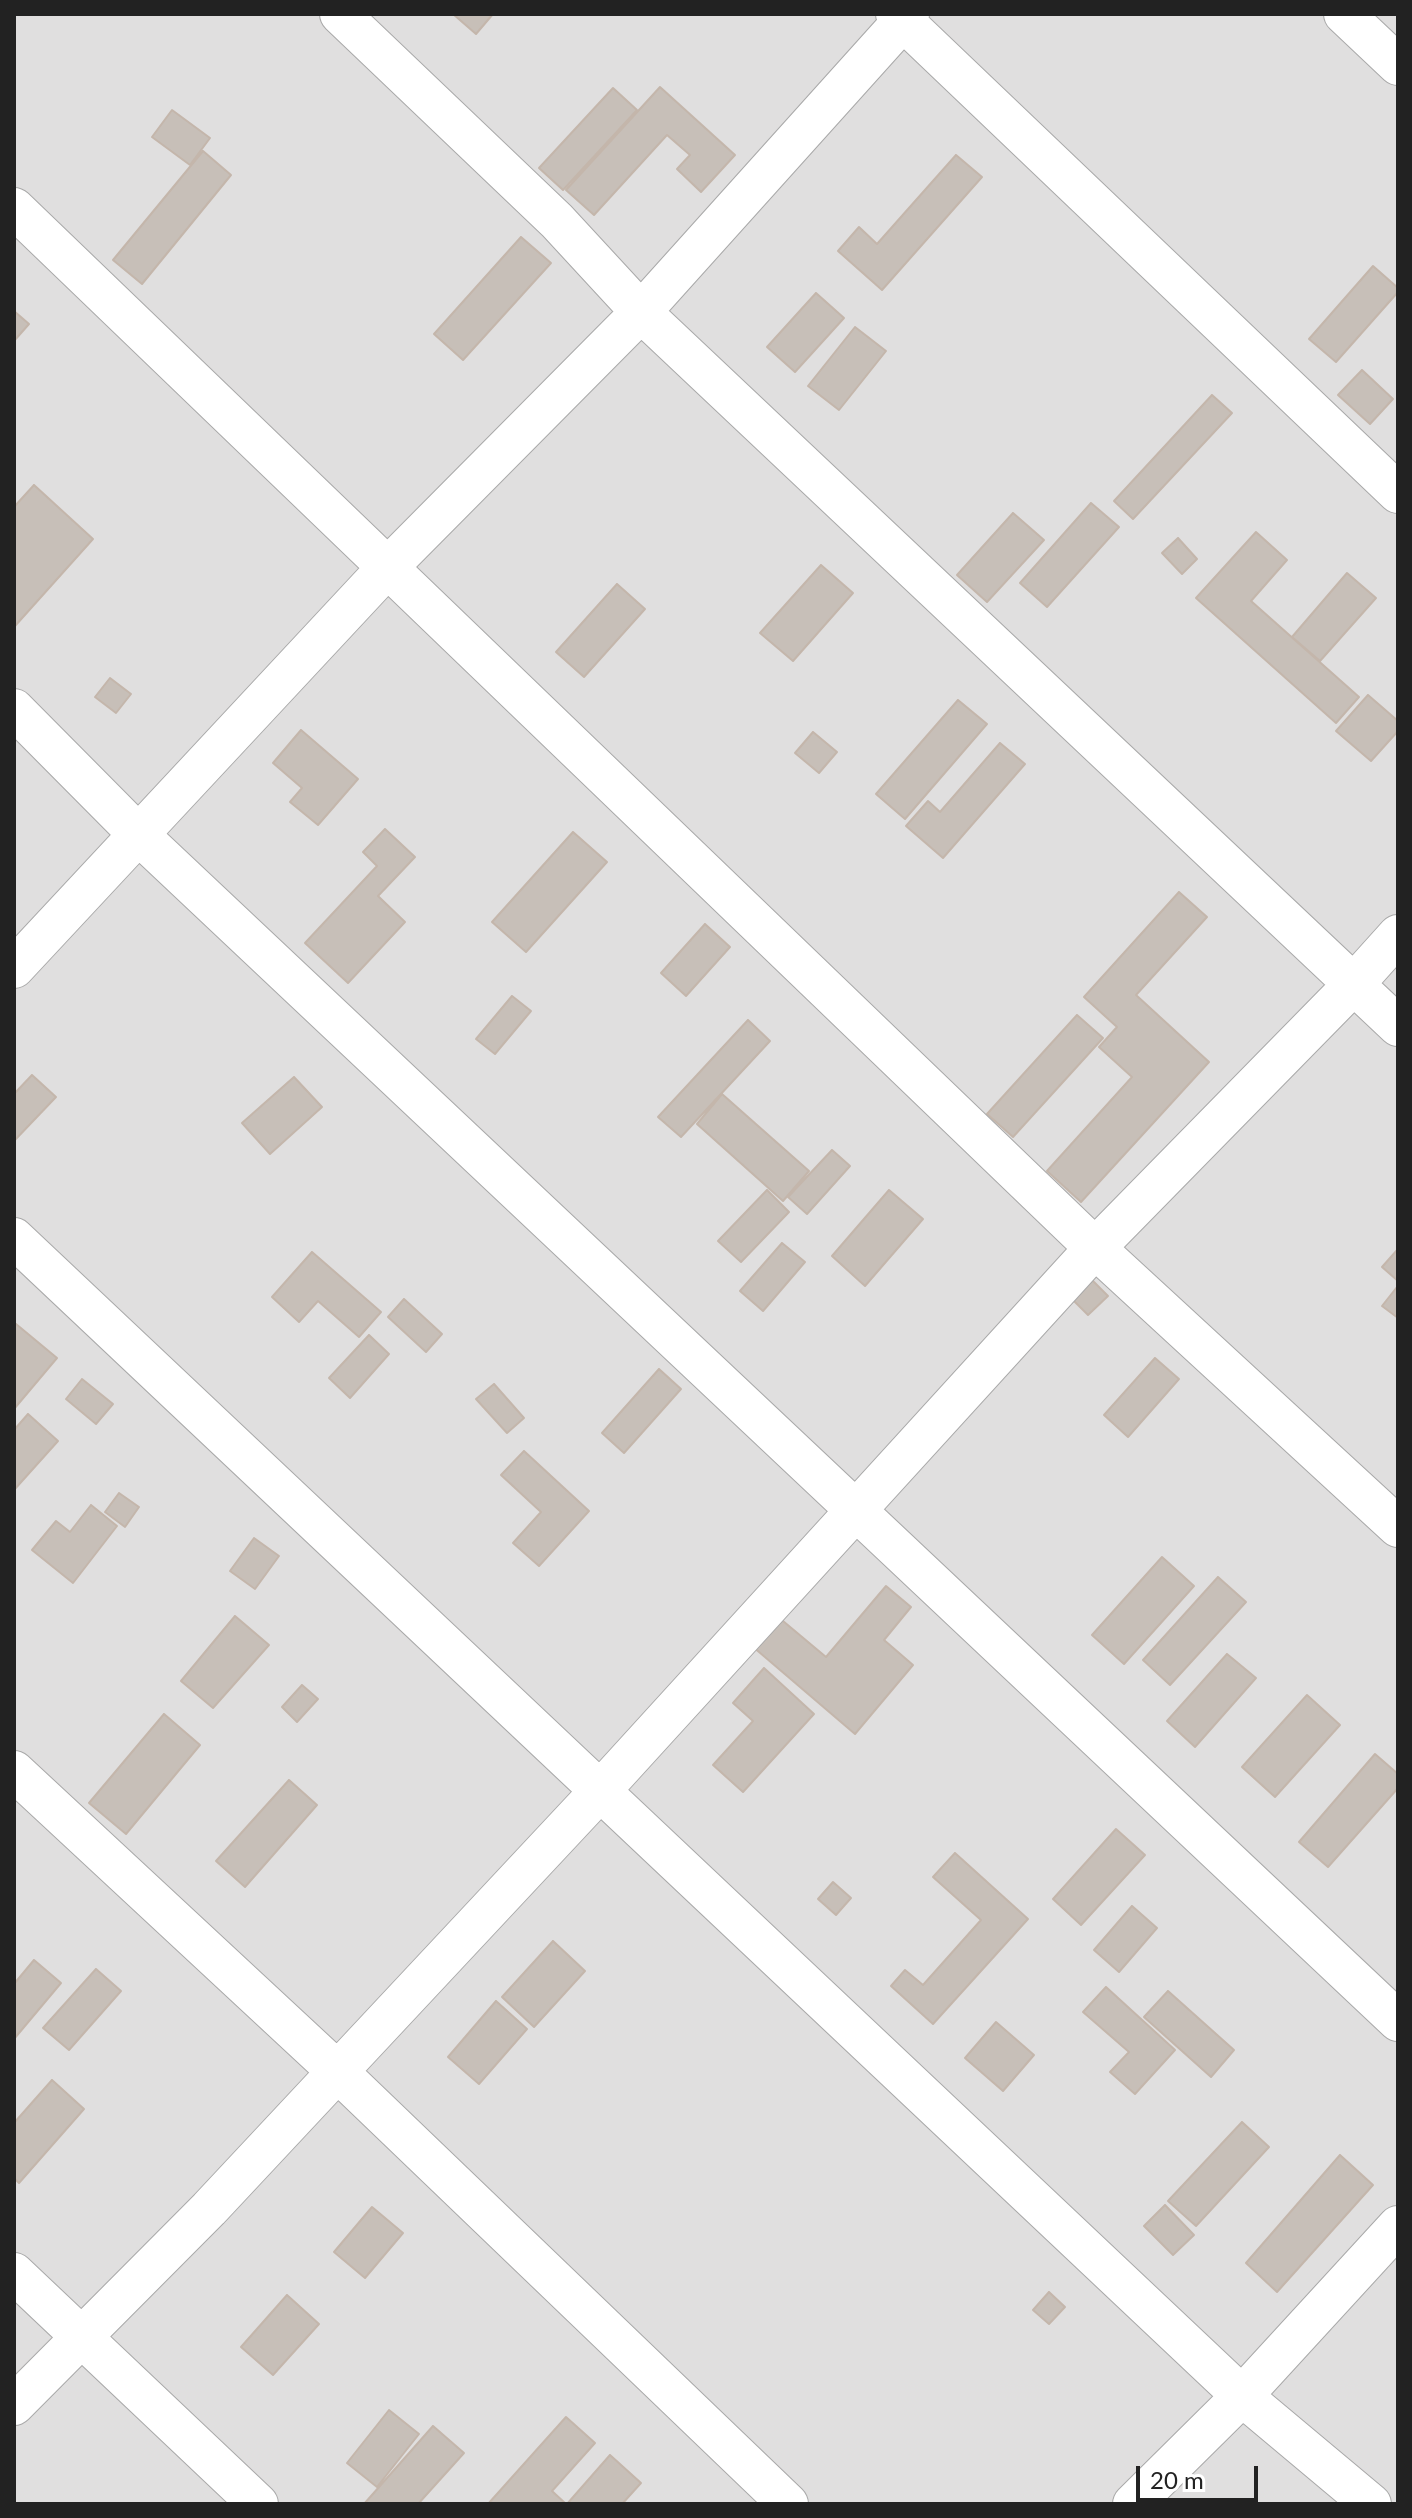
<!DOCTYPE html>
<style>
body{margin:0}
#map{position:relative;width:1412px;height:2518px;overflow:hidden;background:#f2efe9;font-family:Lato,sans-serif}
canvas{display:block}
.frame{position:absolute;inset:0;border:16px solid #222;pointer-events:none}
.scale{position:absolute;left:1136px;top:2466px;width:122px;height:36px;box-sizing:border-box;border:4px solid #222;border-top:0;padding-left:10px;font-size:24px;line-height:28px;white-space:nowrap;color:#222;-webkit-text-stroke:6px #fff;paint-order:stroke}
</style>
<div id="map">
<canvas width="1412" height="2518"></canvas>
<div class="frame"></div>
<div class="scale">20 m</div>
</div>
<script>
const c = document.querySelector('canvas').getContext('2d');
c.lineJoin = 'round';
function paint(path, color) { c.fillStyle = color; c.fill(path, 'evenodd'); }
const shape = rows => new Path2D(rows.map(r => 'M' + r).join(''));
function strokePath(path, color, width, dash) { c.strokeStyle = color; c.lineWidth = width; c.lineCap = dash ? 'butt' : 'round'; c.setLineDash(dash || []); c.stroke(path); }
const residential = shape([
 [14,14,1398,14,1398,2504,14,2504]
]);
const building = shape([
 [453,14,493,14,476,34,453,14],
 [660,87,735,155,701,192,677,169,690,155,667,135,594,215,566,190,660,87],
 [613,88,637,110,563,190,539,168,613,88],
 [172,110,210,138,190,165,152,137,172,110],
 [203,151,231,175,142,284,113,260,203,151],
 [956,155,982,177,882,290,838,251,859,227,877,244,956,155],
 [521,237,551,263,463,360,434,334,521,237],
 [1373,266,1398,288,1398,292,1336,362,1309,339,1373,266],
 [816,293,844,318,795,372,767,347,816,293],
 [14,311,29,324,14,341,14,311],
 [855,327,886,351,839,410,808,386,855,327],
 [1362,370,1393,399,1370,424,1338,395,1362,370],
 [1212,395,1232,413,1133,519,1114,501,1212,395],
 [34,485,93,539,15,626,14,507,34,485],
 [1091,503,1119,527,1047,607,1020,583,1091,503],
 [1013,513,1044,540,987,602,957,575,1013,513],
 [1256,532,1287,560,1251,601,1359,697,1336,723,1196,598,1256,532],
 [1178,538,1197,559,1182,574,1162,553,1178,538],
 [821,565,853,593,793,661,760,633,821,565],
 [1347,573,1376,598,1320,661,1292,637,1347,573],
 [617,584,645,609,584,677,556,652,617,584],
 [110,678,131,694,116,713,95,697,110,678],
 [1368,695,1398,721,1398,731,1371,761,1336,731,1368,695],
 [958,700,987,724,905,819,876,794,958,700],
 [301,730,358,779,318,825,290,802,302,788,273,763,301,730],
 [813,732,837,752,819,773,795,753,813,732],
 [1000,743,1025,764,943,858,906,826,928,801,940,812,1000,743],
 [385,829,415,857,378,896,405,922,348,983,305,943,377,866,363,852,385,829],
 [573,832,607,862,526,952,492,922,573,832],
 [1179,892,1207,917,1136,995,1209,1062,1081,1202,1047,1171,1132,1077,1099,1047,1117,1027,1084,997,1179,892],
 [705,924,730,947,686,996,661,973,705,924],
 [512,996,531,1011,495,1054,476,1039,512,996],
 [1077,1015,1103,1038,1013,1137,987,1114,1077,1015],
 [748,1020,770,1041,681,1137,658,1117,748,1020],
 [32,1075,56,1097,14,1141,14,1094,32,1075],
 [294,1077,322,1107,270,1154,242,1123,294,1077],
 [722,1094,809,1171,783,1201,697,1124,722,1094],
 [832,1150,850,1166,807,1214,788,1197,832,1150],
 [767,1190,789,1212,741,1262,718,1241,767,1190],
 [889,1190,923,1219,865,1286,832,1256,889,1190],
 [782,1243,805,1262,763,1311,740,1291,782,1243],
 [1398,1249,1398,1281,1382,1267,1398,1249],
 [312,1252,381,1312,359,1337,318,1301,299,1322,272,1297,312,1252],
 [1092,1280,1108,1296,1088,1315,1072,1299,1092,1280],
 [1397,1287,1398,1289,1398,1318,1382,1306,1397,1287],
 [404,1299,442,1334,426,1352,388,1317,404,1299],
 [16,1324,57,1358,14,1409,14,1326,16,1324],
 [369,1335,389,1354,350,1398,329,1378,369,1335],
 [1155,1358,1179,1379,1128,1437,1104,1415,1155,1358],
 [659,1369,681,1389,624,1453,602,1433,659,1369],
 [82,1379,113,1404,96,1424,66,1399,82,1379],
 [494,1384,524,1418,507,1433,476,1399,494,1384],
 [28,1414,58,1441,14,1490,14,1430,28,1414],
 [524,1451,589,1511,539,1566,513,1543,541,1512,501,1475,524,1451],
 [119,1493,139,1507,125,1527,105,1512,119,1493],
 [91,1505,117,1526,73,1583,32,1550,56,1521,70,1532,91,1505],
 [254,1538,279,1556,255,1589,230,1571,254,1538],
 [1162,1557,1194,1586,1124,1664,1092,1635,1162,1557],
 [1218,1577,1246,1602,1170,1685,1143,1660,1218,1577],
 [886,1586,911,1607,884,1640,913,1665,855,1734,752,1646,777,1616,826,1657,886,1586],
 [235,1616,269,1645,213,1708,181,1681,235,1616],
 [1227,1654,1256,1678,1195,1747,1167,1721,1227,1654],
 [764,1668,814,1714,743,1792,713,1765,753,1721,733,1703,764,1668],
 [302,1685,318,1699,297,1722,282,1707,302,1685],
 [1307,1695,1340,1725,1275,1797,1242,1767,1307,1695],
 [164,1714,200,1745,126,1834,89,1803,164,1714],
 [1375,1754,1398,1774,1398,1788,1328,1867,1299,1842,1375,1754],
 [289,1780,317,1805,245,1887,216,1861,289,1780],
 [1116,1829,1145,1855,1081,1925,1053,1899,1116,1829],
 [955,1853,1028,1919,933,2024,891,1986,905,1970,923,1985,981,1920,933,1877,955,1853],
 [833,1882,851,1898,836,1915,818,1899,833,1882],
 [1132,1906,1157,1928,1119,1972,1094,1950,1132,1906],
 [553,1941,585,1971,534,2027,502,1997,553,1941],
 [34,1960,61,1983,14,2039,14,1984,34,1960],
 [96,1969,121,1991,69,2050,43,2028,96,1969],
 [1106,1987,1175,2050,1135,2094,1110,2072,1129,2052,1083,2012,1106,1987],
 [1168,1991,1234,2050,1211,2077,1144,2017,1168,1991],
 [496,2001,527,2029,479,2084,448,2057,496,2001],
 [996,2022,1034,2055,1003,2091,965,2058,996,2022],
 [52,2080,84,2109,19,2183,14,2178,14,2123,52,2080],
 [1242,2122,1269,2147,1196,2226,1168,2201,1242,2122],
 [1340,2155,1373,2185,1277,2292,1246,2263,1340,2155],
 [1165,2205,1194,2235,1173,2255,1144,2226,1165,2205],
 [372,2207,403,2233,365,2278,334,2252,372,2207],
 [1049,2292,1065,2307,1049,2324,1033,2310,1049,2292],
 [287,2295,319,2324,273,2375,241,2347,287,2295],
 [389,2410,419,2434,377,2487,347,2463,389,2410],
 [566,2417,595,2443,552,2491,566,2504,488,2504,566,2417],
 [433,2426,464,2453,418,2504,364,2504,433,2426],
 [610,2455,641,2483,622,2504,567,2504,610,2455]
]);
const street = shape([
 [340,14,557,221,641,312,1398,1026],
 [896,14,1398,493],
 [1344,14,1398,65],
 [14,208,1095,1248,1398,1527],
 [14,709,140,836,1398,2021],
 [14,968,386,569,641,312,909,14],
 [14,1238,1242,2396,1371,2504],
 [14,1771,338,2072,788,2504],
 [14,2273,258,2504],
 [14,2405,209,2209,600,1791,1095,1248,1353,985,1398,935],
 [1133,2504,1242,2396,1398,2226]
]);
paint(residential, '#e0dfdf');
paint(building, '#c7bfb8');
strokePath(building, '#c4b6ab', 2);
strokePath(street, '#a9a9a9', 42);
strokePath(street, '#fff', 40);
</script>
